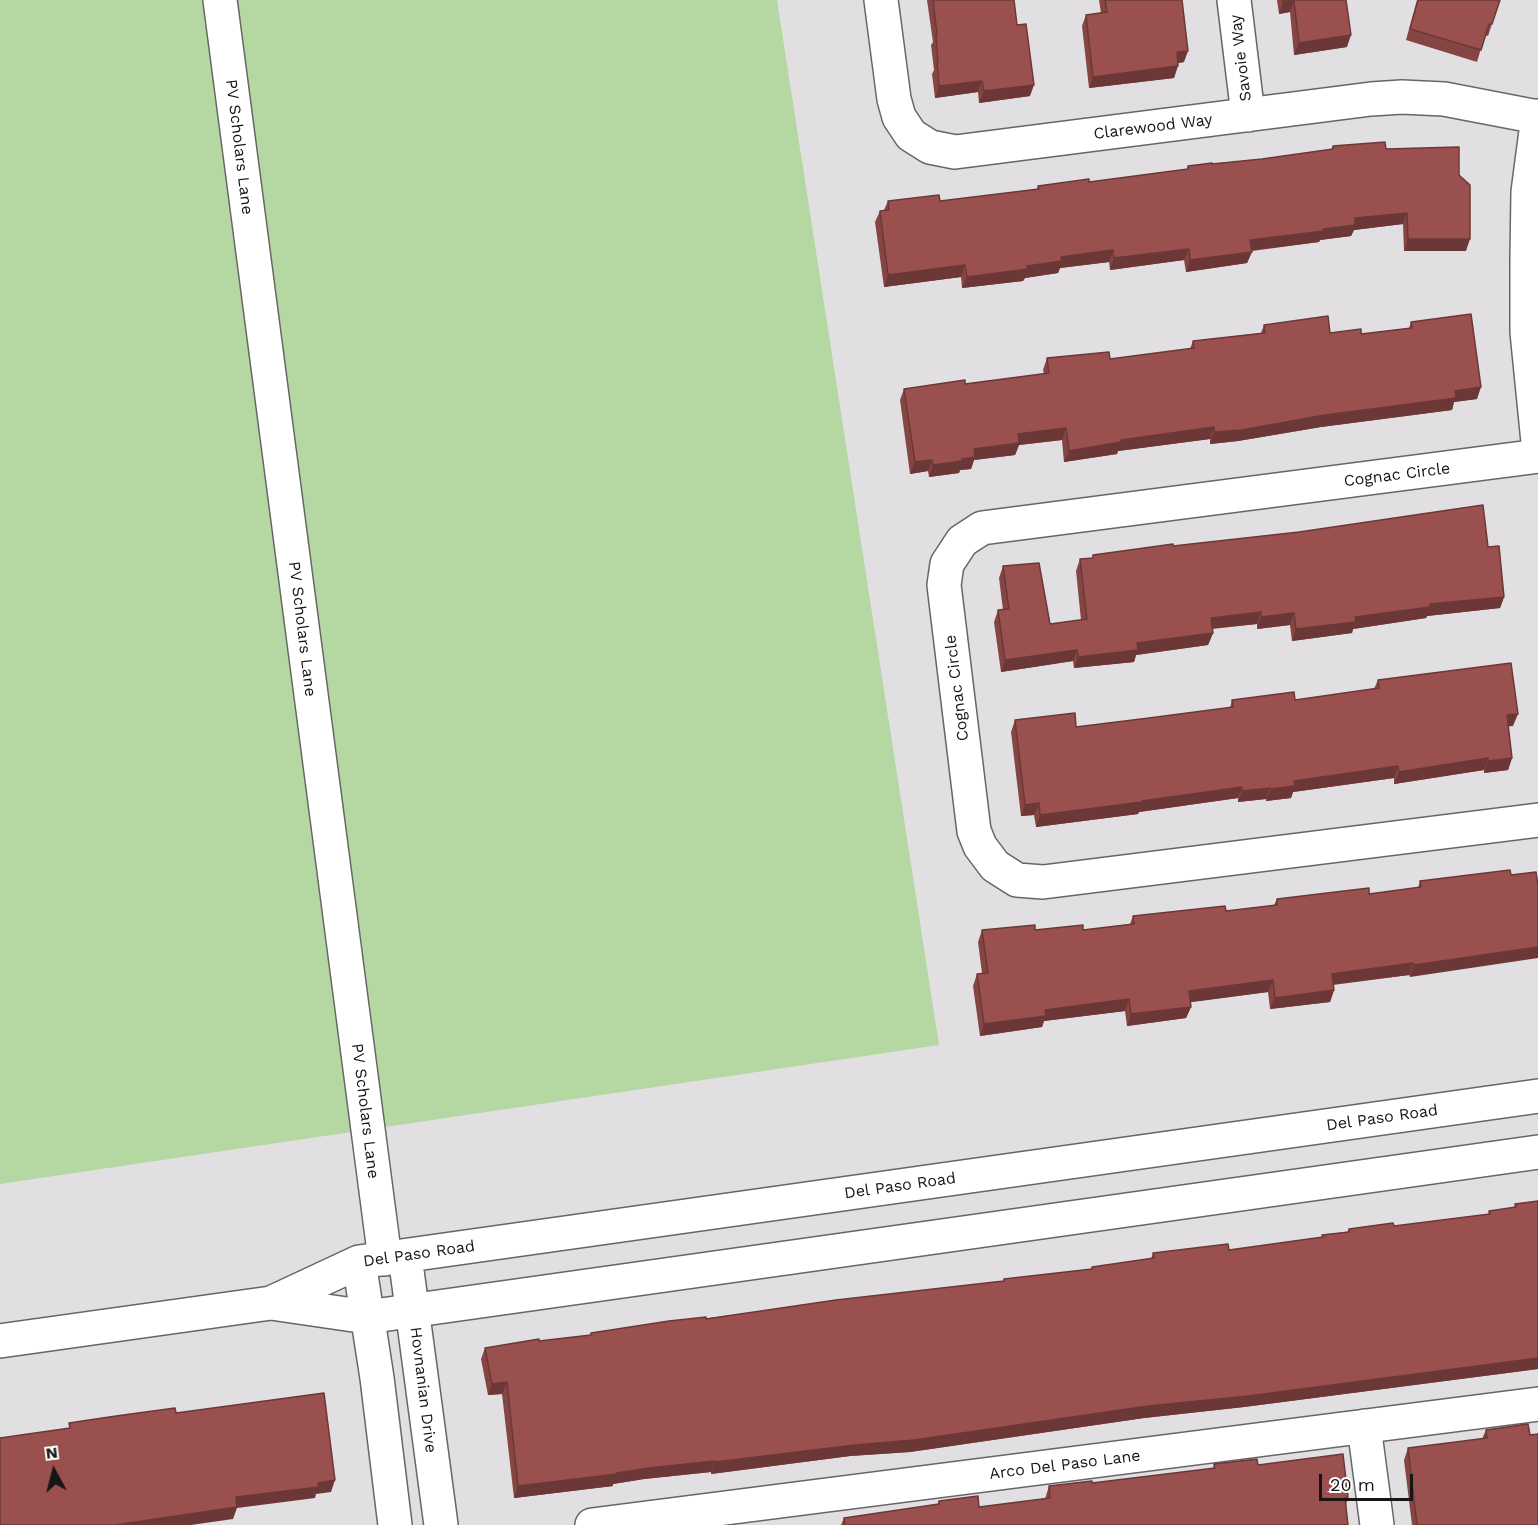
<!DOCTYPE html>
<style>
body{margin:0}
#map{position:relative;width:1538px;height:1525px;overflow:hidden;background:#e2dfe2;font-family:"Work Sans",sans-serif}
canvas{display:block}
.north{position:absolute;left:24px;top:1441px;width:60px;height:60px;-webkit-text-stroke:4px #fff;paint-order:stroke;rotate:353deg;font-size:16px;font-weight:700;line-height:24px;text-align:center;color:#171516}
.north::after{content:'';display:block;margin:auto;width:21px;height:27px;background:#171516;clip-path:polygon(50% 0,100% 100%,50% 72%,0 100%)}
.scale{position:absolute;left:1319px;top:1474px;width:94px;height:27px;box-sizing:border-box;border:3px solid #171516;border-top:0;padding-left:8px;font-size:18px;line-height:21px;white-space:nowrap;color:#171516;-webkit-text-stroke:4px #fff;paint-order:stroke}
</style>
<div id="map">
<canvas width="1538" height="1525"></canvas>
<div class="north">N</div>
<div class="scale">20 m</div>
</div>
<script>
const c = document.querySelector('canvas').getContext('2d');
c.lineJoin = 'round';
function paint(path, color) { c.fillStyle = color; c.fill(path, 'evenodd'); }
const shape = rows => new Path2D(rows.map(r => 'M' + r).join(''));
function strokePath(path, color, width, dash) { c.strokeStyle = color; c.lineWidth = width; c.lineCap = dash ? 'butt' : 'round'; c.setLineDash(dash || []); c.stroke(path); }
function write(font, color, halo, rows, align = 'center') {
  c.font = font + ' "Work Sans",sans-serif'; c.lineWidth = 4.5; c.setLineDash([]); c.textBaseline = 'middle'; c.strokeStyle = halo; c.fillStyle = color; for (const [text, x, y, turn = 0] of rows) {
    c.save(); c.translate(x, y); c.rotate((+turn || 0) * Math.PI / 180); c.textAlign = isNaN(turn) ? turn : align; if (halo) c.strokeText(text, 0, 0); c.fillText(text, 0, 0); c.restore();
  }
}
const green = shape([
 [0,0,777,0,939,1045,0,1184]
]);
const minor = shape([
 [220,0,385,1259],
 [881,0,894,99,899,117,911,135,930,147,955,152,1371,99,1402,97,1444,99,1538,117],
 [1234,0,1248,115],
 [1538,116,1528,192,1527,258,1527,332,1538,442],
 [1538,456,982,528,962,541,947,564,944,585,974,831,980,846,995,866,1017,880,1043,882,1538,820],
 [405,1256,441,1525],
 [359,1262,377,1378,395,1525],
 [271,1303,359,1262,1538,1096],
 [0,1341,271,1303,367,1317,1538,1152],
 [1364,1426,1377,1525],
 [592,1525,1538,1404]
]);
const wall = shape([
 [927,0,1014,0,1017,25,1030,96,979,103,978,92,935,98,932,74,934,70,931,45,933,42],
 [1099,0,1182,0,1184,62,1178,63,1174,78,1089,88,1082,26,1086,15,1101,13],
 [1277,0,1346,0,1347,47,1294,55,1290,12,1279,14],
 [1417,0,1500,0,1488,36,1485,35,1477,62,1406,40],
 [1333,146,1386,149,1459,175,1466,251,1404,251,1403,224,1354,230,1351,236,1320,240,1319,242,1252,251,1247,263,1186,272,1184,260,1110,270,1109,262,1060,268,1058,273,1025,278,1023,281,962,288,961,277,884,287,875,222,880,211,884,210,888,201,940,201,1037,189,1038,186,1089,182,1187,169,1188,166,1262,159,1331,150],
 [1411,322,1477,399,1454,402,1452,410,1321,427,1238,441,1210,444,1210,439,1118,451,1117,454,1064,462,1062,440,1019,445,1015,455,974,460,971,469,960,470,959,473,929,477,928,471,910,474,900,400,904,389,965,384,1044,374,1043,370,1047,358,1110,359,1190,349,1193,341,1261,333,1264,325,1330,333,1361,334,1409,328],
 [1173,546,1488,547,1504,597,1500,608,1427,616,1426,618,1353,629,1352,633,1292,641,1290,625,1257,629,1257,624,1212,629,1213,633,1208,645,1136,655,1134,662,1074,668,1073,661,1001,672,994,622,998,610,1003,610,999,578,1003,566,1050,624,1081,620,1076,571,1080,559,1092,558,1093,555],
 [1378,680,1513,726,1508,726,1512,758,1508,770,1484,773,1484,770,1394,784,1394,778,1293,792,1291,798,1266,801,1266,799,1238,802,1238,798,1139,812,1138,814,1036,827,1034,815,1021,816,1011,732,1015,720,1076,727,1230,708,1232,700,1295,700,1374,689],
 [1510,870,1410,977,1409,975,1333,985,1334,990,1330,1002,1270,1009,1268,992,1190,1002,1191,1007,1186,1018,1127,1026,1125,1011,1044,1021,1042,1027,980,1036,973,986,977,974,982,973,978,942,982,930,1083,930,1130,924,1133,916,1226,911,1274,905,1277,899,1369,894,1418,888,1420,881],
 [1538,1201,1538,1369,1244,1407,1144,1418,910,1452,850,1456,711,1474,711,1472,644,1479,613,1484,613,1486,514,1498,502,1394,488,1395,481,1359,485,1348,590,1335,591,1333,986,1283,1003,1281,1004,1279,1091,1269,1092,1267,1151,1259,1153,1253,1229,1250,1322,1237,1322,1235,1347,1232,1349,1229,1394,1226,1488,1214,1489,1211,1514,1208,1515,1204],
 [1486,1430,1538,1525,1412,1525,1404,1460,1408,1448,1482,1439],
 [1214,1464,1258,1465,1348,1497,1346,1505,1348,1525,841,1525,844,1518,937,1505,939,1501,979,1507,1045,1499,1049,1486,1092,1483,1213,1469]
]);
const shadedWall = shape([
 [1294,1,1290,12,1279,14,1283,2],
 [1351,35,1347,47,1294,55,1299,43],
 [1188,51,1184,62,1173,64,1177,52],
 [1178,66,1174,78,1089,88,1093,77],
 [982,81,978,92,935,98,939,86],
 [1034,85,1030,96,979,103,984,91],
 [1407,213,1403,224,1354,230,1351,236,1320,240,1319,242,1246,251,1250,240,1355,218],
 [1408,239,1470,239,1466,251,1404,251],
 [1189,249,1184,260,1110,270,1114,258],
 [1113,250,1109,262,1060,268,1058,273,1025,278,1023,281,962,288,967,277,1027,266,1061,257],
 [1252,252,1247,263,1186,272,1190,260],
 [965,265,961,277,884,287,888,275],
 [1481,387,1477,399,1454,402,1452,410,1321,427,1238,441,1210,444,1214,432],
 [1214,427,1210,439,1118,451,1117,454,1064,462,1069,451,1121,440],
 [1066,428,1062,440,1019,445,1015,455,974,460,971,469,960,470,959,473,929,477,933,465,962,459,974,449,1018,434],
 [932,460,928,471,910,474,915,462],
 [1504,597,1500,608,1427,616,1426,618,1353,629,1352,633,1292,641,1296,629,1355,617,1430,604],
 [1261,612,1257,624,1206,629,1211,618],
 [1294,613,1290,625,1257,629,1261,617],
 [1213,633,1208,645,1136,655,1134,662,1074,668,1078,657,1137,643],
 [1077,650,1073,661,1001,672,1005,660],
 [1518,714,1513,726,1503,727,1507,715],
 [1488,758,1484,770,1394,784,1399,772],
 [1512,758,1508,770,1484,773,1488,761],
 [1398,766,1394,778,1293,792,1291,798,1266,801,1271,789,1294,781],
 [1242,787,1238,798,1139,812,1138,814,1036,827,1040,815],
 [1270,788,1266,799,1238,802,1242,791],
 [1039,803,1034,815,1021,816,1025,805],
 [1538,947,1538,958,1410,977,1414,965],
 [1413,963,1409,975,1328,985,1332,974],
 [1273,980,1268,992,1185,1003,1189,991],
 [1334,990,1330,1002,1270,1009,1275,998],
 [1129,999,1125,1011,1044,1021,1042,1027,980,1036,984,1024,1045,1010],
 [1191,1007,1186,1018,1127,1026,1131,1014],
 [1538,1358,1538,1369,1244,1407,1144,1418,910,1452,850,1456,711,1474,715,1462,1148,1406],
 [507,1382,502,1394,488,1395,492,1384],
 [715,1461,711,1472,644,1479,613,1484,613,1486,514,1498,518,1486,649,1468],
 [335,1480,331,1492,316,1494,315,1498,237,1508,233,1519,191,1525,115,1525,236,1497]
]);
const building = shape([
 [933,0,1014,0,1017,25,1026,24,1034,85,984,91,982,81,939,86,937,62,938,62,936,34,937,34,933,0],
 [1105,0,1182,0,1188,51,1177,52,1178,66,1093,77,1086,15,1107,12,1105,0],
 [1283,0,1346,0,1351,35,1299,43,1294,1,1283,2,1283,0],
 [1418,0,1500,0,1492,24,1489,24,1481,50,1410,29,1418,0],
 [1385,142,1386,149,1459,147,1459,175,1470,185,1470,239,1408,239,1407,213,1355,218,1355,225,1323,229,1324,231,1250,240,1252,252,1190,260,1189,249,1114,258,1113,250,1061,257,1062,261,1027,266,1028,269,967,277,965,265,888,275,880,211,889,210,888,201,939,195,940,201,1039,189,1038,186,1089,179,1089,182,1188,169,1188,166,1212,163,1212,164,1262,159,1333,149,1333,146,1385,142],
 [1471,314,1481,387,1455,391,1456,398,1325,415,1242,430,1214,432,1214,427,1121,440,1121,442,1069,451,1066,428,1018,434,1019,443,974,449,975,457,962,459,963,461,933,465,932,460,915,462,904,389,965,380,965,384,1049,373,1047,358,1109,352,1110,359,1194,348,1193,341,1265,333,1264,325,1328,316,1330,333,1361,329,1361,334,1412,328,1411,322,1471,314],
 [1483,505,1488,547,1499,546,1504,597,1430,604,1430,607,1355,617,1356,622,1296,629,1294,613,1261,617,1261,612,1211,618,1213,633,1137,643,1138,650,1078,657,1077,650,1005,660,998,610,1009,609,1003,566,1039,563,1050,624,1087,619,1080,559,1093,558,1093,555,1173,544,1173,546,1299,532,1483,505],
 [1511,663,1518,714,1507,715,1512,758,1488,761,1488,758,1399,772,1398,766,1294,781,1295,786,1271,789,1270,788,1242,791,1242,787,1142,801,1142,802,1040,815,1039,803,1025,805,1015,720,1075,713,1076,727,1149,718,1233,707,1232,700,1294,692,1295,700,1379,688,1378,680,1511,663],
 [1510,870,1511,875,1536,872,1538,885,1538,947,1414,965,1413,963,1332,974,1334,990,1275,998,1273,980,1189,991,1191,1007,1131,1014,1129,999,1045,1010,1046,1016,984,1024,977,974,988,973,982,930,1035,925,1035,930,1083,925,1083,930,1134,924,1133,916,1225,906,1226,911,1277,905,1277,899,1369,888,1369,894,1421,887,1420,881,1510,870],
 [1538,1201,1538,1358,1248,1396,1148,1406,914,1440,855,1445,715,1462,715,1461,649,1468,617,1473,617,1474,518,1486,507,1382,492,1384,485,1348,539,1339,539,1341,591,1335,591,1333,669,1321,706,1317,706,1319,836,1300,986,1283,1004,1281,1004,1279,1092,1269,1092,1267,1154,1258,1153,1253,1228,1244,1229,1250,1323,1237,1322,1235,1349,1232,1349,1229,1393,1223,1394,1226,1490,1214,1489,1211,1516,1207,1515,1204,1538,1201],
 [324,1393,335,1480,318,1483,319,1487,236,1497,237,1507,115,1525,0,1525,0,1438,70,1428,69,1423,116,1416,175,1408,176,1413,324,1393],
 [1528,1424,1530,1435,1538,1434,1538,1525,1417,1525,1408,1448,1487,1438,1486,1430,1528,1424],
 [1343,1454,1348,1497,1345,1498,1348,1525,845,1525,844,1518,939,1504,939,1501,978,1496,979,1507,1050,1498,1049,1486,1092,1481,1092,1483,1215,1468,1214,1464,1257,1459,1258,1465,1343,1454]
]);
const streetNames = [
 ["Savoie Way",1241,58,-97],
 ["Clarewood Way",1153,127,-7],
 ["PV Scholars Lane",239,147,83],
 ["Cognac Circle",1397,475,-7],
 ["PV Scholars Lane",302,629,83],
 ["Cognac Circle",957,688,-97],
 ["PV Scholars Lane",365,1111,83],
 ["Del Paso Road",1382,1118,-8],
 ["Del Paso Road",900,1186,-8],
 ["Del Paso Road",419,1254,-8],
 ["Hovnanian Drive",423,1390,83],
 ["Arco Del Paso Lane",1065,1465,-7]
];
paint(green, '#b5d7a1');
strokePath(minor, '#686567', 36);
strokePath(minor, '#fff', 33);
paint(wall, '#844543');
paint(shadedWall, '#6c3837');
paint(building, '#9a504e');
strokePath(building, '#6c3837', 1.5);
write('16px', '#171516', '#fff', streetNames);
</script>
